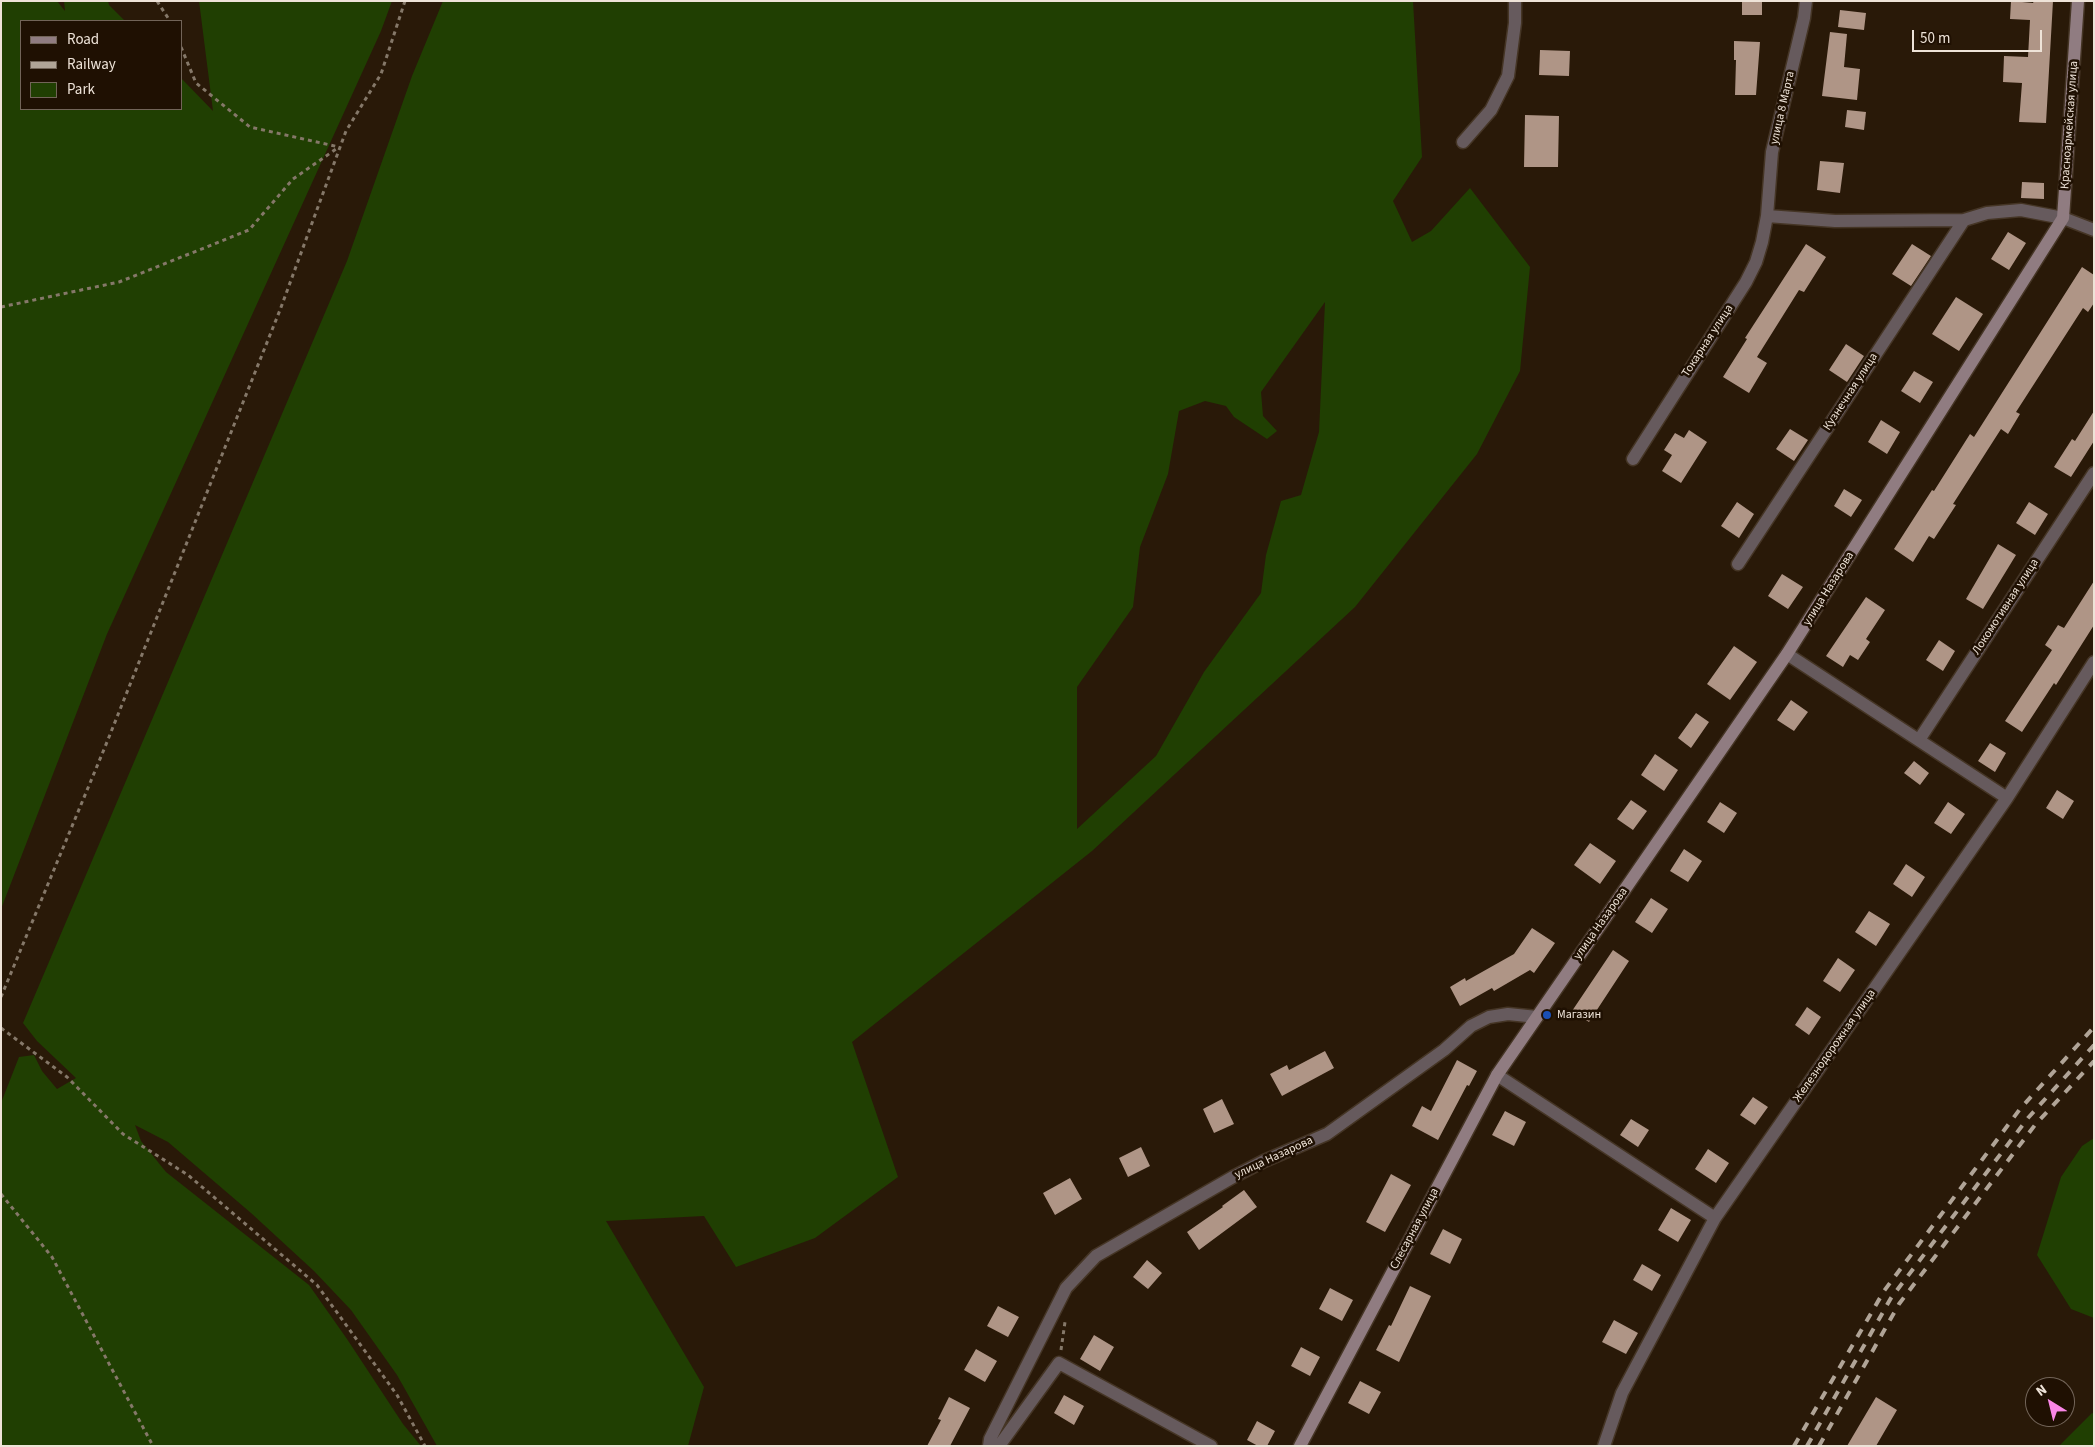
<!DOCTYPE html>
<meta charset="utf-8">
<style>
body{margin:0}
#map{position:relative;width:2095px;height:1447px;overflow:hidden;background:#291908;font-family:"Source Sans 3",sans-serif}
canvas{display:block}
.frame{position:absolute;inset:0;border:2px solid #eee3d8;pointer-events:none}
.legend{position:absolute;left:20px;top:20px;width:162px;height:90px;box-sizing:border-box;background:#1f1002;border:1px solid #726458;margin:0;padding:6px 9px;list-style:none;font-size:15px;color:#eee3d8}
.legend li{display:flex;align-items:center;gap:10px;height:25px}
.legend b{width:25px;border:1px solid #726458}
.north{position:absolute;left:2025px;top:1377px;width:50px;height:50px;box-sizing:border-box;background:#1f1002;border:1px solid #726458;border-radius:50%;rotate:324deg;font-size:14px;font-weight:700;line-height:20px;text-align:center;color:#eee3d8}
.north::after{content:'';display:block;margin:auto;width:18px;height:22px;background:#fa87e7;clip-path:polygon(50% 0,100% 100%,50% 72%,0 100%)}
.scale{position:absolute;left:1912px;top:30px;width:130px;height:22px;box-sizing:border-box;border:2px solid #eee3d8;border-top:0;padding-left:6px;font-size:15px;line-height:18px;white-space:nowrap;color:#eee3d8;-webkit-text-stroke:4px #1f1002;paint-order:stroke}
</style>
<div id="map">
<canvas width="2095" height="1447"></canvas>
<div class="frame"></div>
<ul class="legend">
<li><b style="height:6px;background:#907c81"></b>Road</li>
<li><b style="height:6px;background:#b0a497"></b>Railway</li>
<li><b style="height:14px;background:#203f02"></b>Park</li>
</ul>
<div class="north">N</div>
<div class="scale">50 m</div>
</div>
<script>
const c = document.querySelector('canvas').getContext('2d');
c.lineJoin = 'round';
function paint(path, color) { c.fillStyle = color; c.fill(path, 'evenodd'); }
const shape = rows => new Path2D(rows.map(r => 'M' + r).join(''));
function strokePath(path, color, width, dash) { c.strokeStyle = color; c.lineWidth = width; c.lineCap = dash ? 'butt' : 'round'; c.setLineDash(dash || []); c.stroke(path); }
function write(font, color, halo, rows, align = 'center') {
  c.font = font + ' "Source Sans 3",sans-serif'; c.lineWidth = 5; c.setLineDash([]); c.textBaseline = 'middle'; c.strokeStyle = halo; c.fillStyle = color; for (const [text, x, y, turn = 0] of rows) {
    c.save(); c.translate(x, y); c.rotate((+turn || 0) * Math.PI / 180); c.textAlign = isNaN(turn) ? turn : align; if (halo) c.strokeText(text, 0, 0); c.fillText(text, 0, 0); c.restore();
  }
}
const green = shape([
 [1,1,57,1,65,11,64,1,108,1,109,5,125,21,21,21,21,109,181,109,181,78,213,111,199,1,392,1,381,31,107,634,1,909],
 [443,1,1413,1,1422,157,1393,201,1412,242,1431,231,1470,188,1530,267,1520,371,1477,454,1355,607,1092,851,852,1042,898,1177,815,1238,736,1267,704,1216,606,1221,704,1387,688,1446,437,1446,397,1375,351,1310,314,1271,251,1213,168,1142,135,1125,141,1141,166,1172,309,1285,347,1339,403,1424,421,1446,1,1446,1,1103,19,1057,34,1055,42,1071,57,1089,76,1078,37,1041,23,1023,347,261,412,76],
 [1325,302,1319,432,1301,495,1281,501,1266,555,1261,593,1204,672,1156,756,1077,829,1077,687,1133,607,1140,547,1168,474,1179,411,1205,401,1226,406,1234,417,1267,439,1277,431,1263,416,1261,392],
 [2094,1138,2094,1318,2071,1309,2037,1255,2061,1177,2082,1146],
 [2092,1413,2094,1414,2094,1446,2059,1446]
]);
const building = shape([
 [1742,1,1762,1,1762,15,1742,15],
 [2011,1,2033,3,2034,1,2053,1,2046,123,2019,122,2022,83,2003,82,2004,56,2028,57,2030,20,2010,19],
 [1840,10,1866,13,1864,30,1838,27],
 [1830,32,1847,34,1844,67,1860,69,1857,100,1822,96],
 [1734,41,1760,42,1756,95,1735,95,1736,60,1734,60],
 [1540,50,1570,51,1569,76,1539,75],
 [1847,110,1866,112,1864,130,1845,127],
 [1525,115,1559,116,1558,167,1524,167],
 [1820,161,1844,163,1840,193,1817,190],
 [2022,182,2044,183,2044,199,2021,198],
 [2008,232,2026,243,2009,270,1991,259],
 [1806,244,1826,257,1804,292,1799,290,1757,357,1767,363,1749,393,1723,377,1747,339,1745,338],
 [1912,244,1931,256,1911,286,1892,274],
 [2082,267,2094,275,2094,303,2088,312,2083,308,2016,412,2020,414,2008,434,2001,429,1953,504,1956,505,1934,539,1929,536,1913,562,1894,549,1932,490,1934,491,1970,434,1974,437],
 [1956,297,1983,314,1959,351,1932,334],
 [1846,344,1864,356,1847,382,1829,370],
 [1914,371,1933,382,1920,403,1901,391],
 [2094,411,2094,441,2071,477,2054,467,2072,439,2075,441],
 [1881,420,1900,432,1887,454,1868,442],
 [1790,429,1808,440,1794,461,1776,449],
 [1689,430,1707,442,1681,483,1662,471,1672,455,1664,450,1675,433,1684,438],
 [1844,489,1862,500,1851,517,1834,506],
 [1737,502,1754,514,1739,538,1721,526],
 [2029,502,2048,514,2035,535,2016,523],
 [1998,544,2016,555,1983,609,1966,599],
 [1782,574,1803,587,1788,609,1768,596],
 [2094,581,2094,625,2056,685,2054,683,2022,732,2005,721,2052,650,2045,645,2058,625,2064,628],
 [1866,597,1885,610,1866,639,1870,642,1858,660,1850,655,1843,667,1826,656],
 [1939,640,1955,651,1943,671,1926,660],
 [1734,646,1757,662,1730,700,1707,684],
 [1791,700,1808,712,1794,731,1777,720],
 [1696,713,1709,722,1691,748,1678,738],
 [1990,743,2006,753,1995,772,1978,761],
 [1655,754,1678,770,1664,791,1641,775],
 [1914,761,1929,773,1920,785,1904,773],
 [2057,790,2074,801,2063,819,2046,808],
 [1631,800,1647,811,1633,830,1617,819],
 [1720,802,1737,813,1724,833,1707,822],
 [1948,802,1965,814,1951,834,1934,823],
 [1590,843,1616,861,1600,884,1574,865],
 [1684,849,1702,861,1688,882,1670,871],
 [1906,864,1925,877,1912,897,1893,884],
 [1651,898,1668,909,1652,933,1635,922],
 [1869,911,1890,924,1876,946,1855,932],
 [1532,928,1555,943,1534,973,1530,970,1494,991,1492,988,1460,1006,1450,987,1465,978,1466,981,1514,954],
 [1613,950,1629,961,1589,1022,1572,1011],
 [1838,958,1855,970,1840,992,1823,981],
 [1807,1007,1821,1017,1809,1035,1795,1025],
 [1325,1051,1334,1068,1282,1096,1270,1074,1287,1065,1289,1070],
 [1457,1060,1477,1071,1469,1086,1467,1085,1438,1140,1412,1126,1422,1106,1431,1111],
 [1753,1097,1768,1107,1755,1125,1740,1115],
 [1222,1099,1234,1124,1214,1133,1203,1109],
 [1505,1111,1526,1122,1514,1146,1492,1135],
 [1631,1119,1649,1130,1638,1147,1620,1135],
 [1141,1147,1150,1166,1128,1177,1119,1158],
 [1708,1149,1729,1163,1716,1183,1695,1169],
 [1391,1174,1411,1185,1385,1232,1366,1222],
 [1070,1178,1082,1199,1055,1215,1043,1193],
 [1244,1190,1257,1207,1199,1250,1187,1232,1223,1207,1222,1206],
 [1671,1208,1691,1220,1678,1242,1658,1230],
 [1443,1229,1462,1239,1450,1264,1430,1254],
 [1147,1260,1162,1273,1148,1289,1133,1277],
 [1642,1264,1661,1275,1652,1291,1633,1280],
 [1410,1286,1431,1296,1399,1362,1376,1350,1389,1325,1391,1326],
 [1330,1288,1353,1300,1342,1321,1319,1309],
 [998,1306,1019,1317,1008,1337,987,1326],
 [1614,1320,1638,1333,1626,1354,1602,1342],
 [1094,1335,1114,1347,1100,1371,1080,1359],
 [1301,1347,1320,1357,1310,1376,1291,1366],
 [976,1349,997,1361,985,1382,964,1370],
 [1360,1381,1381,1392,1369,1414,1348,1403],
 [1064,1395,1084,1406,1074,1425,1054,1413],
 [949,1397,970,1408,950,1446,927,1446,941,1420,938,1419],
 [1876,1397,1897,1410,1876,1446,1847,1446],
 [1257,1421,1275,1431,1267,1446,1258,1446,1247,1440]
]);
const path = shape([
 [157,1,170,21],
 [181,47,196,83,250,127,339,147],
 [1,307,119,282,249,230,293,179,339,147],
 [1,997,105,747,280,310,346,131,381,74,405,1],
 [1,1028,67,1077,123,1134,188,1175,317,1285,397,1395,425,1446],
 [1,1194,52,1257,153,1446],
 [1061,1350,1065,1322]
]);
const street = shape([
 [1463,142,1491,110,1508,76,1515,23,1515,1],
 [1767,216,1835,221,1964,220,1987,213,2021,210,2063,218,2094,230],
 [1633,459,1746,282,1756,262,1762,242,1767,216,1772,152,1804,18,1806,1],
 [1738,564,1964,220],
 [1787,654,2007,798],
 [1919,740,2094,473],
 [1497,1075,1715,1218],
 [989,1446,990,1439,1066,1288,1096,1256,1233,1177,1264,1161,1327,1134,1444,1050,1471,1026,1489,1017,1508,1014,1537,1017],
 [999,1446,1059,1363,1211,1446],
 [1604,1446,1622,1393,1715,1218,2007,798,2094,662]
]);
const secondary = shape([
 [1300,1446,1497,1075,1787,654,2063,218,2078,1]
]);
const rail = shape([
 [1794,1446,1884,1291,2020,1109,2094,1027],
 [1807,1446,1891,1298,2028,1118,2094,1045],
 [1819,1446,1899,1304,2035,1125,2094,1061]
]);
const markers = [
 [1547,1015,5,"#1a4fb4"]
];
const streetNames = [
 ["улица 8 Марта",1783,108,-77],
 ["Красноармейская улица",2070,125,-86],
 ["Токарная улица",1708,341,-57],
 ["Кузнечная улица",1851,392,-57],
 ["улица Назарова",1829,589,-58],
 ["Локомотивная улица",2006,607,-57],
 ["улица Назарова",1601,924,-55],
 ["Железнодорожная улица",1835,1046,-55],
 ["улица Назарова",1274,1158,-25],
 ["Слесарная улица",1415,1229,-62]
];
const poiNames = [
 ["Магазин",1557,1015]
];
paint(green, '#203f02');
paint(building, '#af9586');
strokePath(street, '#453525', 15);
strokePath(secondary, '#453525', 15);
strokePath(path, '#857869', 3, [4, 4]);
strokePath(street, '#665a5d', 12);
strokePath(secondary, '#907c81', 12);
strokePath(rail, '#b0a497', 4, [9, 9]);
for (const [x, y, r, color] of markers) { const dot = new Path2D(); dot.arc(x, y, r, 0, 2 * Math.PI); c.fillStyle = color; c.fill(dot); strokePath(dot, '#1f1002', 2); }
write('12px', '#eee3d8', '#1f1002', streetNames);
write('12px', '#eee3d8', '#1f1002', poiNames, 'left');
</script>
